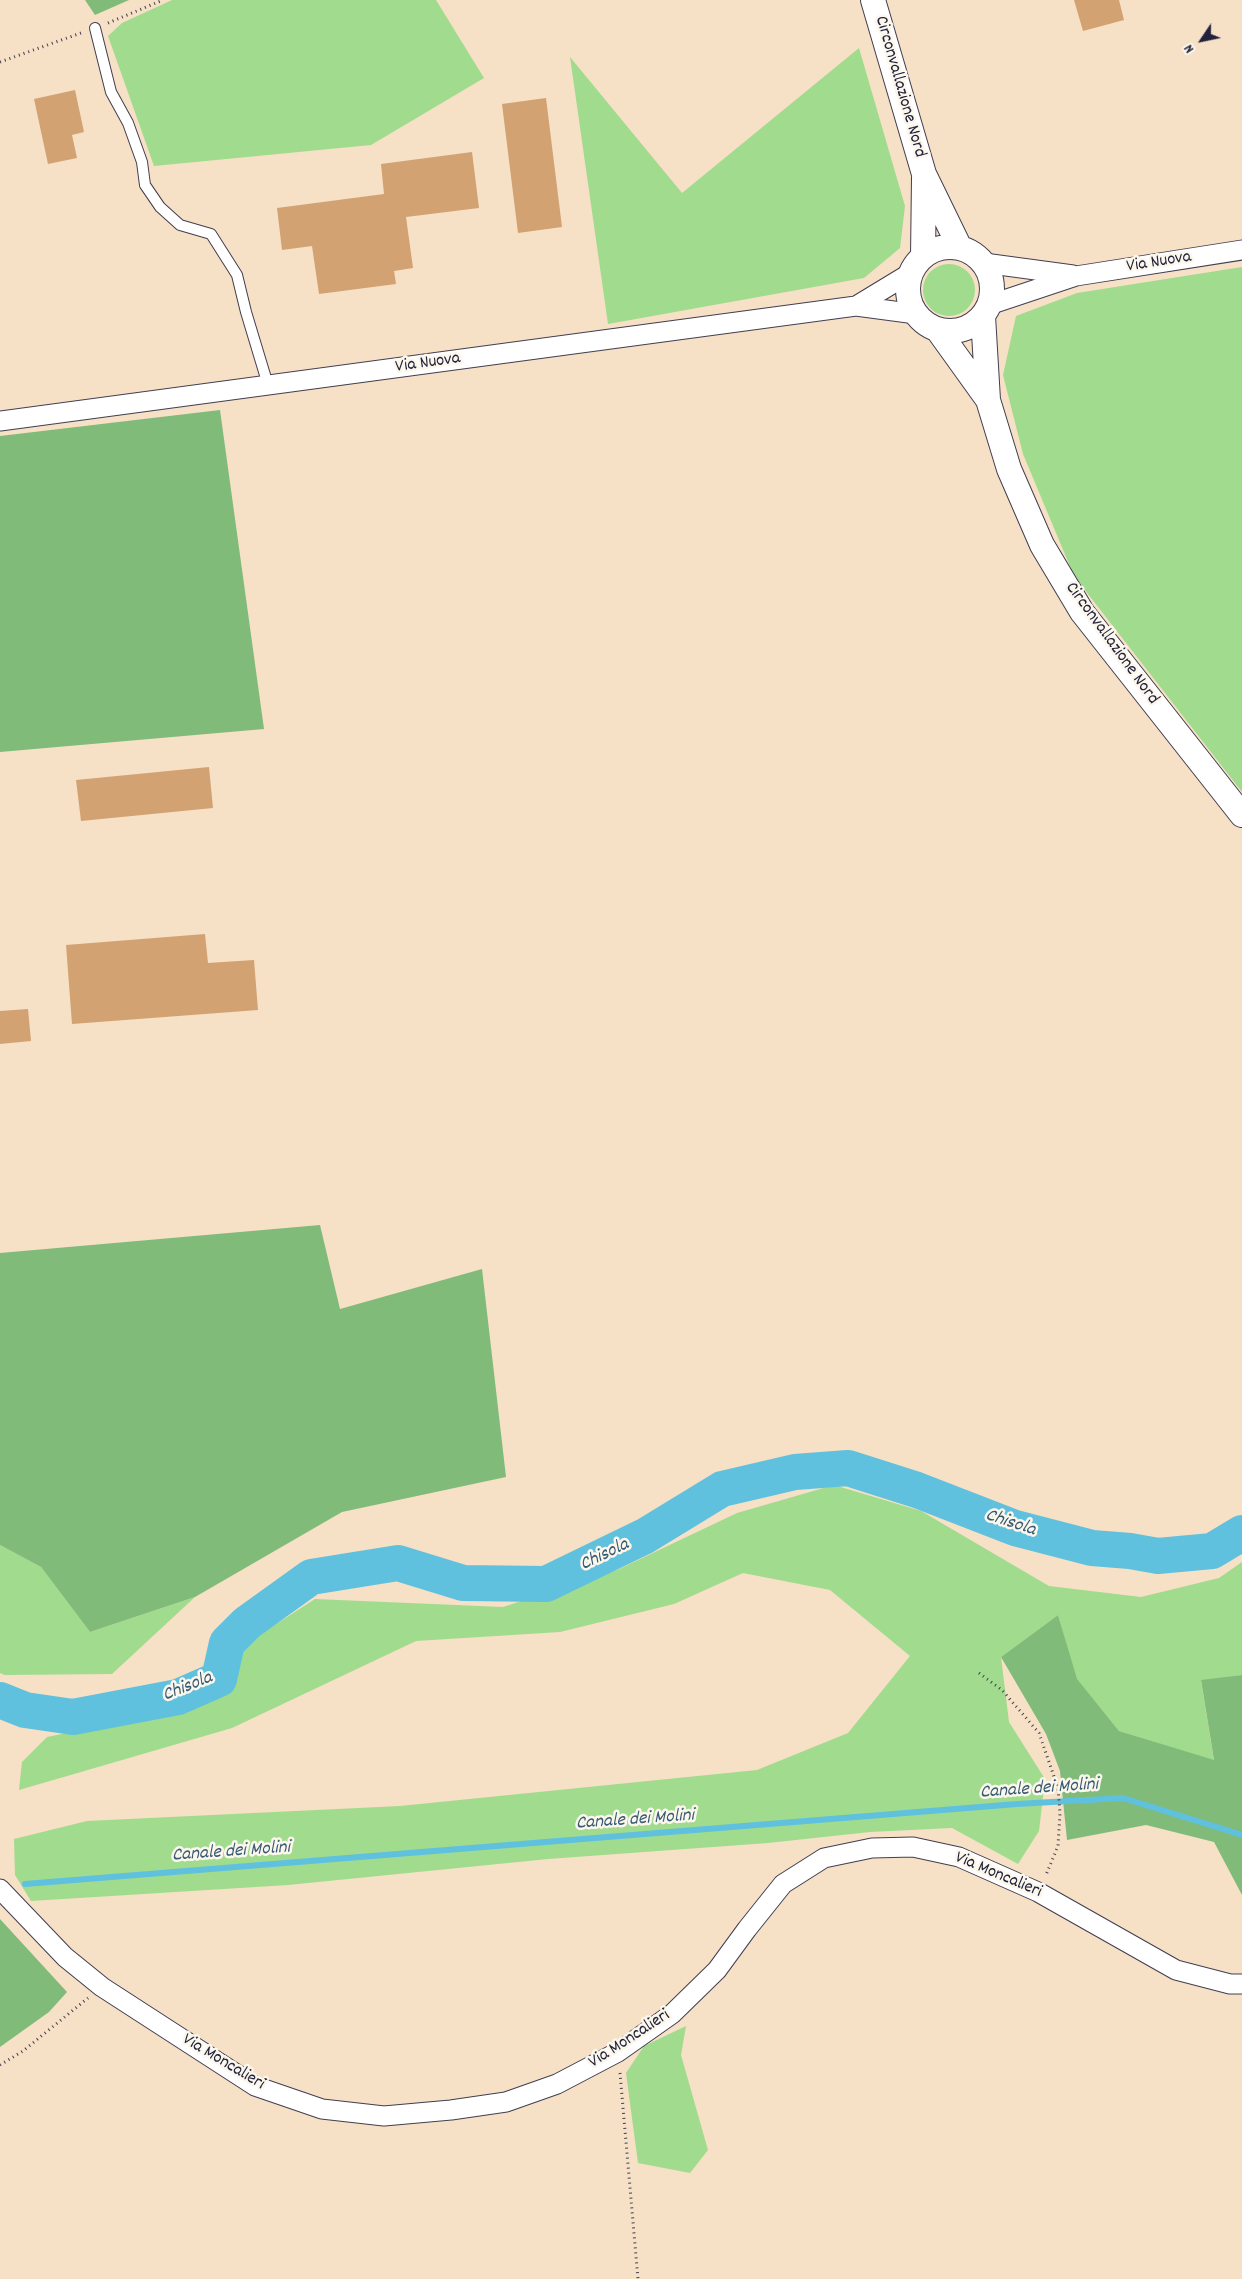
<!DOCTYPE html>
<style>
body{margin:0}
#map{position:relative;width:1242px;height:2279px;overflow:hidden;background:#f6e0c6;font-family:Dekko,sans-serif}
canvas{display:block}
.north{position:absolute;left:1177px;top:15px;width:50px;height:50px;-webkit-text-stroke:4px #fbf7ec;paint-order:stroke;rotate:236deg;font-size:14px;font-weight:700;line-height:20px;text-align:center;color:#22223b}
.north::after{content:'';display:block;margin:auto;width:18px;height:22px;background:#22223b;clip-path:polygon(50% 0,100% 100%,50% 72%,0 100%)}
</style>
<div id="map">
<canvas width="1242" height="2279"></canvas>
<div class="north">N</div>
</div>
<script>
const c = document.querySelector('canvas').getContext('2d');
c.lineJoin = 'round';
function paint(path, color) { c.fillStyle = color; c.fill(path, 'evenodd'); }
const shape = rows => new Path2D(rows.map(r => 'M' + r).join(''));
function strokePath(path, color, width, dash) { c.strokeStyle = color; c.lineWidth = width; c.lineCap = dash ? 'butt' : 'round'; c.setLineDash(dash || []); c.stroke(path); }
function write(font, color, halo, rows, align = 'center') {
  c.font = font + ' Dekko,sans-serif'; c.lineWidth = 5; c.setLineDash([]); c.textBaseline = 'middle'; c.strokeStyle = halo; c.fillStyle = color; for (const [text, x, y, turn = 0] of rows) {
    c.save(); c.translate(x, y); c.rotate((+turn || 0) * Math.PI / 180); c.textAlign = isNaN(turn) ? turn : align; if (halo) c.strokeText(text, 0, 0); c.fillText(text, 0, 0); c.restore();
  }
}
const green = shape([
 [172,0,436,0,484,78,371,145,154,166,108,36,122,23],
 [859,48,905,206,900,248,864,278,608,324,570,57,682,193],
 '923 290a26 26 0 1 1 52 0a26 26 0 1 1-52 0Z',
 [1242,267,1242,792,1074,576,1023,454,1003,375,1016,316,1077,293],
 [834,1485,921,1511,1049,1586,1141,1597,1219,1578,1242,1562,1242,1675,1201,1681,1214,1761,1119,1731,1076,1679,1058,1615,1001,1657,1009,1722,1045,1779,1039,1831,1018,1864,952,1828,870,1832,768,1843,548,1859,288,1885,31,1901,15,1875,14,1839,87,1821,400,1806,757,1770,848,1733,910,1656,830,1590,743,1573,674,1604,560,1632,416,1641,232,1728,19,1790,22,1762,47,1737,187,1708,226,1686,242,1646,315,1599,503,1607,617,1570,737,1513],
 [0,1545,41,1567,90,1632,195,1597,112,1674,5,1675,0,1673],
 [686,2026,681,2055,708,2150,690,2173,638,2163,626,2073,644,2046]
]);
const forest = shape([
 [85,0,129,0,95,15],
 [220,410,264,729,0,752,0,436],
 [320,1225,340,1309,482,1269,506,1477,342,1512,195,1597,90,1632,41,1567,0,1545,0,1253],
 [1058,1615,1077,1679,1119,1731,1214,1760,1201,1680,1242,1675,1242,1895,1214,1842,1146,1825,1067,1840,1060,1771,1046,1734,1001,1657],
 [0,1919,67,1992,49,2012,0,2047]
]);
const stream = shape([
 [25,1884,1017,1804,1123,1798,1242,1835]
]);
const river = shape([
 [0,1700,25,1710,73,1717,178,1697,219,1679,227,1643,247,1623,311,1577,398,1563,463,1583,546,1584,645,1536,722,1489,795,1472,848,1468,917,1490,1015,1528,1092,1548,1130,1551,1158,1556,1212,1551,1242,1533]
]);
const building = shape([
 [1074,0,1119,0,1124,20,1083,31],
 [75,90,84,132,72,135,77,158,48,164,34,99],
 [546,98,562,227,518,233,502,104],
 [472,152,479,208,406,217,413,268,394,271,396,284,319,294,312,246,282,250,277,208,384,194,381,164],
 [209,767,213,808,81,821,76,780],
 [205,934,208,963,254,960,258,1010,72,1024,66,945],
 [28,1009,31,1041,0,1044,0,1011]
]);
const path = shape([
 [108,23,163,0],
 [0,62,81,33],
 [979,1673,1002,1690,1039,1733,1058,1788,1060,1813,1058,1846,1046,1875],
 [0,2065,23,2051,88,1998],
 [620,2073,638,2279]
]);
const service = shape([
 [95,28,111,92,128,123,142,162,145,185,160,207,180,225,211,234,237,275,246,312,268,385]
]);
const minor = shape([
 [984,263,1073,275],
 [989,305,1076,276,1242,250],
 [856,306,912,272],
 [0,421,856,306,916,314],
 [0,1889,65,1957,102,1987,255,2086,322,2109,384,2116,451,2110,506,2102,557,2084,618,2052,672,2014,717,1970,747,1929,783,1884,824,1858,872,1848,913,1847,959,1857,1038,1892,1176,1970,1230,1984,1242,1984]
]);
const tertiary = shape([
 [873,0,924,174,960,248],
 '908 289a42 42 0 1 1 84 0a42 42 0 1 1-84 0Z',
 [923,257,924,178],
 [983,316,988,400,1009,469,1042,545,1082,612,1242,815],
 [937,329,988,400]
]);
const streetNames = [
 ["Circonvallazione Nord",899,87,74],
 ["Via Nuova",1159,263,-9],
 ["Via Nuova",428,364,-8],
 ["Circonvallazione Nord",1111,644,54],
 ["Via Moncalieri",998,1876,23],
 ["Via Moncalieri",630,2040,-33],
 ["Via Moncalieri",223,2063,31]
];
const waterNames = [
 ["Chisola",1010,1524,18],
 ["Chisola",605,1556,-26],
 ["Chisola",188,1688,-22],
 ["Canale dei Molini",1039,1790,-4],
 ["Canale dei Molini",635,1821,-4],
 ["Canale dei Molini",231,1853,-4]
];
paint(green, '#a1db8e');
paint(forest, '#80bb79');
strokePath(stream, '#5fc1de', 6);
strokePath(river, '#5fc1de', 36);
paint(building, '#d2a272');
strokePath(service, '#423e50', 12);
strokePath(minor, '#423e50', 21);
strokePath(tertiary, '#423e50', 26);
strokePath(path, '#423e50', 3, [1, 4]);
strokePath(service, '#fff', 10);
strokePath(minor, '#fff', 19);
strokePath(tertiary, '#fff', 24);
write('18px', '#22223b', '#fbf7ec', streetNames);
write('italic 19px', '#375a74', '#fbf7ec', waterNames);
</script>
